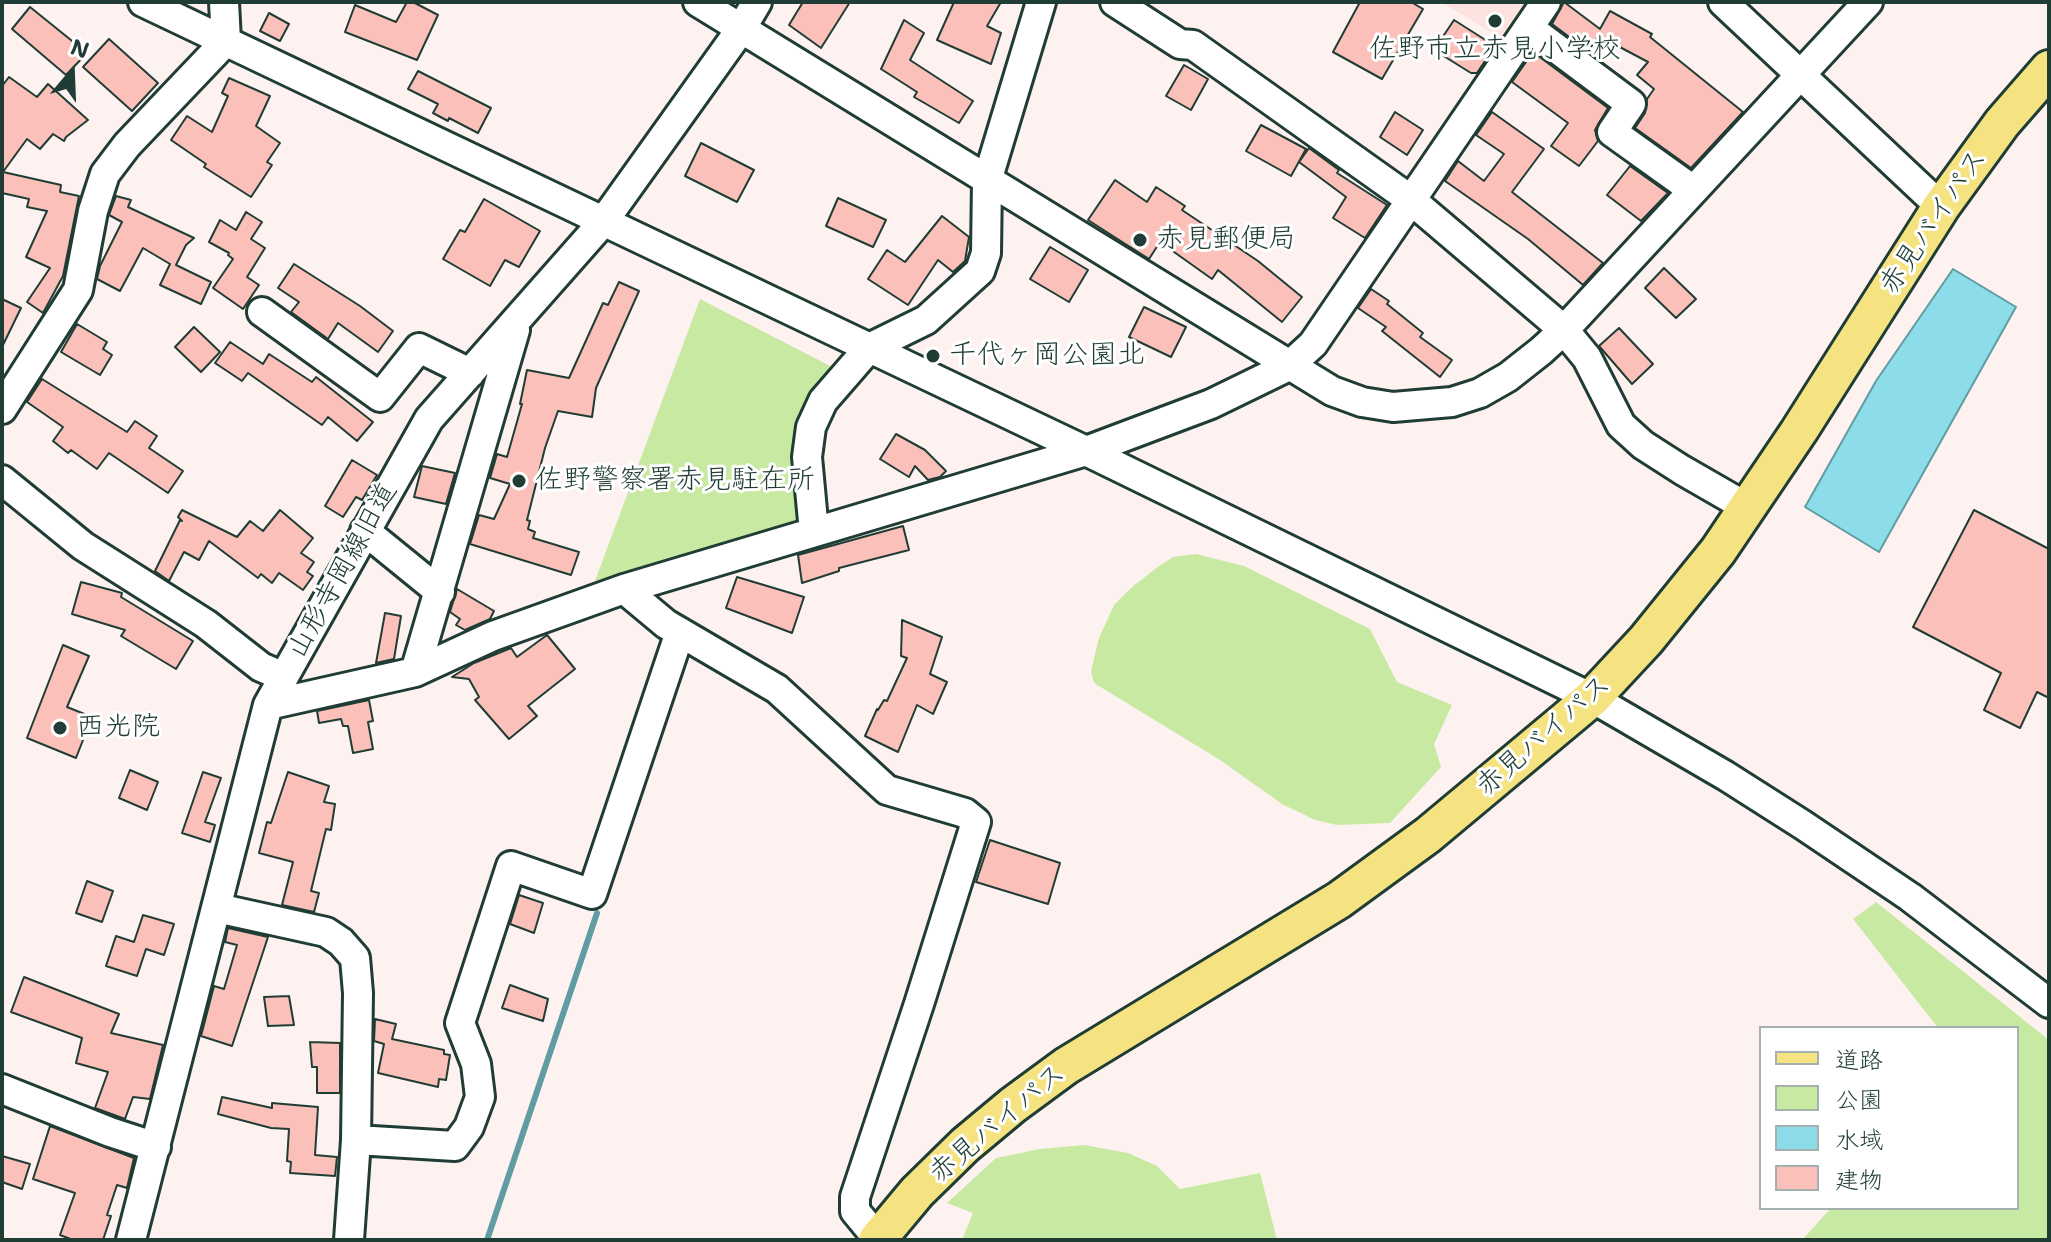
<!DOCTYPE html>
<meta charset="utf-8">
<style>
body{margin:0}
#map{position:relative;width:2051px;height:1242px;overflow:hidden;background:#fef2f1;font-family:"Shantell Sans","Klee One",sans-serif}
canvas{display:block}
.frame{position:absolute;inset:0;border:4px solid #1f3d34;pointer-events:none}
.legend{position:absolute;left:1759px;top:1026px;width:260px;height:184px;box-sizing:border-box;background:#fff;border:2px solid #a5b1ae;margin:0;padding:10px 14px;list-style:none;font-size:24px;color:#1f3d34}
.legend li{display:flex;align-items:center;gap:16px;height:40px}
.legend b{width:40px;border:2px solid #a5b1ae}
.north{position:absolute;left:32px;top:32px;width:80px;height:80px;-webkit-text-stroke:6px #fff;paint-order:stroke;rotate:19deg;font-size:22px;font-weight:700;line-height:32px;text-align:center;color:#1f3d34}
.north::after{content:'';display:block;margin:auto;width:28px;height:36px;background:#1f3d34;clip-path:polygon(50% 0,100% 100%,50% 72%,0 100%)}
</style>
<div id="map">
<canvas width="2051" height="1242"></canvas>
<div class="frame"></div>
<ul class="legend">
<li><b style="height:10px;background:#f5e382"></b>道路</li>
<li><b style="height:22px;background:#c8e9a2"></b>公園</li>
<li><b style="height:22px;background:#8cdce9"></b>水域</li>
<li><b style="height:22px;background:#fcc0ba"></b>建物</li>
</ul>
<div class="north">N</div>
</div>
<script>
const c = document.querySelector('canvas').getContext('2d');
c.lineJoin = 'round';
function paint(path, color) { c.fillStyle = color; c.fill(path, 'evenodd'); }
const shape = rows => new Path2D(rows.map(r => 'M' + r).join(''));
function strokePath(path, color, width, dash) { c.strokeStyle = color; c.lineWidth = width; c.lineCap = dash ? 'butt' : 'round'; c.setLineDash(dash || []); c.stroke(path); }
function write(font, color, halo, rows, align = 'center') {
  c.font = font + ' "Shantell Sans","Klee One",sans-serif'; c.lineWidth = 6; c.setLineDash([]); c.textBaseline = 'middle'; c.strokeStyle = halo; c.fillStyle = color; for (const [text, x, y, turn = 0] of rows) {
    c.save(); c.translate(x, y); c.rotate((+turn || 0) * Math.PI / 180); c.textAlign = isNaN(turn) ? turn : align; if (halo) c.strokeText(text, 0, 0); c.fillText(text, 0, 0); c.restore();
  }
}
const built = shape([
 [1441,2,1529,2,1504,40]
]);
const green = shape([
 [700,299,836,369,797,453,798,523,595,581],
 [1196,554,1244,566,1370,629,1397,682,1452,705,1434,744,1441,767,1390,823,1337,825,1315,820,1282,804,1220,760,1094,683,1091,671,1099,638,1114,605,1132,587,1159,566,1173,557],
 [1876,902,2049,1040,2049,1240,1802,1240,1831,1208,2017,1208,2017,1028,1938,1028,1853,919],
 [1084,1145,1128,1153,1157,1166,1180,1189,1260,1173,1277,1240,962,1240,973,1213,947,1203,996,1158,1040,1149]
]);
const water = shape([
 [1953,269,2016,307,1879,552,1805,507,1876,381,1953,269]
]);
const stream = shape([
 [487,1240,597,913]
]);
const building = shape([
 [407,2,413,2,438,15,417,60,345,32,355,5,396,22,407,2],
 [803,2,850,2,821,48,789,25,803,2],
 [954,2,1001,2,987,26,1001,33,991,64,937,40,954,2],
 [1360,2,1411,2,1423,9,1382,79,1333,52,1360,2],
 [1564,2,1600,29,1610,11,1652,34,1650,37,1743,112,1691,168,1635,128,1645,113,1647,99,1654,89,1637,75,1648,62,1599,36,1588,51,1552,24,1564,2],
 [30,7,87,53,66,75,12,29,30,7],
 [269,13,289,24,280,41,260,31,269,13],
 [904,20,924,33,910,60,973,101,959,123,914,97,917,92,881,69,904,20],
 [1454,20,1495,46,1477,73,1471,73,1434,50,1454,20],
 [109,39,158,83,132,111,83,67,109,39],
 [1533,52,1608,108,1595,130,1598,141,1579,166,1551,146,1568,123,1512,82,1533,52],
 [1184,65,1208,79,1191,110,1166,96,1184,65],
 [418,71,491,108,478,133,449,118,448,121,433,113,438,104,408,89,418,71],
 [9,77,37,97,48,84,88,120,66,137,64,141,53,134,40,149,27,139,3,172,61,185,60,192,79,196,63,276,43,313,27,302,50,268,26,257,47,211,27,207,29,199,2,193,2,86,9,77],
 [229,78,270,96,256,126,280,143,267,162,272,165,251,197,204,167,206,164,171,140,187,116,212,132,228,96,222,93,229,78],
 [1395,112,1423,130,1407,155,1380,137,1395,112],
 [1492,112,1544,149,1512,192,1603,263,1583,285,1528,239,1445,181,1458,161,1484,181,1504,154,1476,135,1492,112],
 [1261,125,1306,149,1291,176,1246,151,1261,125],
 [701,143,754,170,737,202,685,176,701,143],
 [1309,148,1339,170,1337,173,1387,205,1365,238,1333,218,1346,197,1299,162,1309,148],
 [1630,166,1668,193,1641,221,1607,195,1630,166],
 [1115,180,1147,202,1156,187,1185,206,1182,210,1258,261,1302,297,1282,322,1218,270,1212,279,1160,242,1149,259,1116,238,1088,220,1115,180],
 [116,196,131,200,128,207,194,238,186,245,176,265,211,282,201,304,160,285,170,264,143,248,120,291,97,279,100,266,122,222,109,215,116,196],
 [838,198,886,220,873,247,826,226,838,198],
 [484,199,540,231,519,267,505,260,490,286,443,259,460,230,465,232,484,199],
 [246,212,262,222,251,239,265,248,247,277,259,285,243,309,213,288,233,259,228,255,229,253,209,242,220,220,236,230,246,212],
 [942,216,969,237,965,261,953,272,938,260,908,305,868,279,887,250,905,262,942,216],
 [1050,247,1088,270,1069,302,1030,279,1050,247],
 [294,264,360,306,393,331,378,352,338,323,328,339,291,312,299,302,278,288,294,264],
 [1664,268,1696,299,1676,318,1645,288,1664,268],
 [619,282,639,291,596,388,592,417,558,411,545,448,527,520,530,521,528,529,535,532,533,538,579,552,571,575,470,544,479,515,494,519,510,484,490,478,497,454,507,457,522,404,520,404,527,370,569,378,603,303,608,305,619,282],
 [1371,289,1389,301,1387,304,1423,333,1420,337,1452,360,1440,377,1382,331,1386,327,1358,308,1371,289],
 [2,299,21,308,2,347,2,299],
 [1144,307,1186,327,1171,357,1129,337,1144,307],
 [77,324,107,342,103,349,112,355,100,375,61,352,77,324],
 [194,327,220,352,201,372,175,347,194,327],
 [1619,328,1653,364,1632,384,1599,346,1619,328],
 [230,342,263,364,269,354,312,382,316,377,373,422,357,441,328,417,322,425,248,373,242,381,215,363,230,342],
 [42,379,127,432,135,421,157,436,149,448,183,471,168,493,109,453,97,469,71,450,68,453,53,441,63,427,27,402,42,379],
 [896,434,925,450,946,471,940,477,928,480,915,466,909,477,880,459,896,434],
 [352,460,377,475,362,500,356,497,343,517,325,506,352,460],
 [422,466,455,473,446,504,414,497,422,466],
 [182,510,237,537,250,521,263,531,280,510,313,538,301,553,314,562,307,572,313,576,303,590,279,573,272,583,261,574,258,578,209,541,199,560,184,552,169,581,155,571,180,520,182,521,178,517,182,510],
 [1974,510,2049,549,2049,698,2037,692,2020,728,1984,710,2001,673,1913,627,1974,510],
 [903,526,909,550,839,568,839,571,802,583,798,555,903,526],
 [737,577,804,597,792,633,726,608,737,577],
 [81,582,122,593,121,597,193,641,176,669,121,636,125,630,72,614,81,582],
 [457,589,494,611,490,619,465,630,456,625,460,619,450,612,457,589],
 [385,613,401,616,394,659,376,663,385,613],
 [902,620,942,637,930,674,947,682,933,714,917,705,898,752,865,736,877,709,878,710,884,700,887,701,907,658,901,656,902,620],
 [547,635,575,669,528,706,537,716,509,739,475,700,479,697,469,679,452,677,474,663,511,648,517,657,547,635],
 [63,645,89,656,67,707,92,717,76,758,27,738,63,645],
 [369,700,373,721,368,722,373,749,353,753,348,726,343,726,341,719,319,723,317,711,369,700],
 [130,770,158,782,147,810,119,798,130,770],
 [203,772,221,778,205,822,215,825,210,842,182,833,203,772],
 [288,772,329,786,324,802,335,804,331,830,326,829,311,891,319,893,314,912,282,905,293,862,259,853,267,822,271,823,288,772],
 [990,840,1060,863,1048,904,976,882,990,840],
 [87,881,113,891,102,922,76,913,87,881],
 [519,895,543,903,534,933,510,924,519,895],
 [143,915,174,924,164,955,146,949,137,976,106,966,116,936,134,942,143,915],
 [228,928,268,937,232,1046,201,1036,214,986,224,989,237,945,225,942,228,928],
 [24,977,119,1014,111,1033,163,1045,150,1099,133,1097,125,1119,95,1108,108,1072,76,1063,82,1038,11,1012,24,977],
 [510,985,548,999,543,1021,502,1008,510,985],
 [289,996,294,1025,268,1026,264,997,289,996],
 [375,1019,396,1024,392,1039,444,1050,444,1054,450,1055,446,1080,439,1079,438,1087,378,1073,384,1044,374,1041,375,1019],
 [310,1042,340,1043,340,1093,317,1093,317,1067,312,1067,310,1042],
 [222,1097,272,1108,272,1103,318,1107,315,1155,337,1157,335,1176,290,1173,291,1162,287,1161,289,1129,271,1128,218,1114,222,1097],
 [50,1126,134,1158,127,1188,117,1185,107,1215,111,1216,103,1240,73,1240,60,1235,75,1193,33,1179,50,1126],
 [2,1156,30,1164,22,1189,2,1182,2,1156]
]);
const minor = shape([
 [143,2,1086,451,1592,698,1726,776,1803,825,1910,897,2049,1003],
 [698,2,1332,391,1362,402,1393,407,1452,402,1480,393,1508,377,1541,351,1564,330,1868,2],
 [1115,2,1180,44,1193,45,1411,200,1564,330,1587,358,1621,425,1643,445,1682,470,1748,508],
 [1723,2,1941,207],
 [1529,28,1631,104,1612,132,1693,190],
 [262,312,380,397,419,348,470,373],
 [2,409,78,290,93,211,105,174,127,145,226,41,224,2],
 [2,480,83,546,206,624,261,667,284,677],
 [365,531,440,592],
 [814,532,807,457,811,427,823,401,869,348,926,320,980,271,986,253,987,181,1041,2],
 [624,589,666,624,777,689,887,790,965,813,976,822,919,1004,855,1197,855,1211,878,1239],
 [415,672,493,636,624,589,1086,451,1211,404,1289,366,1313,344,1546,2],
 [268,705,415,672,515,330],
 [217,908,326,932,341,942,355,958,358,993,356,1140,349,1240],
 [2,1089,110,1132,156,1147],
 [356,1140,455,1146,469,1127,480,1097,476,1064,460,1023,511,866,592,894,680,632],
 [131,1240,268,705,429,419,603,222,741,29,757,2]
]);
const major = shape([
 [877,1240,917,1192,965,1145,1013,1105,1066,1066,1339,900,1428,835,1592,698,1646,640,1718,551,1799,431,1941,207,2002,123,2049,69]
]);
const markers = [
 [1495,21,8,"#1f3d34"],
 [1140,240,8,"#1f3d34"],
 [933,356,8,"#1f3d34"],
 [519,481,8,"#1f3d34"],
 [60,728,8,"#1f3d34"]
];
const poiNames = [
 ["佐野市立赤見小学校",1495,50,"center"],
 ["赤見郵便局",1156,240],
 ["千代ヶ岡公園北",949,356],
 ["佐野警察署赤見駐在所",535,481],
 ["西光院",76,728]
];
const streetNames = [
 ["赤見バイパス",1934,222,-56],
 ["山形寺岡線旧道",343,571,-61],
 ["赤見バイパス",1544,736,-41],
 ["赤見バイパス",998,1124,-40]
];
paint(built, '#fde3e0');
paint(green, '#c8e9a2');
paint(water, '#8cdce9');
strokePath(water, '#609ca1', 2);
strokePath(stream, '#609ca1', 6);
paint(building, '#fcc0ba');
strokePath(building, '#1f3d34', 2);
strokePath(minor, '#1f3d34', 34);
strokePath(major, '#1f3d34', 42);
strokePath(minor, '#fff', 28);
strokePath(major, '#f5e382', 36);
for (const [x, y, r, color] of markers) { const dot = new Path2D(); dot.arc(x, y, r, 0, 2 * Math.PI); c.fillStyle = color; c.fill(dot); strokePath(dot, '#fff', 3); }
write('28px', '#1f3d34', '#fff', poiNames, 'left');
write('28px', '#1f3d34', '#fff', streetNames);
</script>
